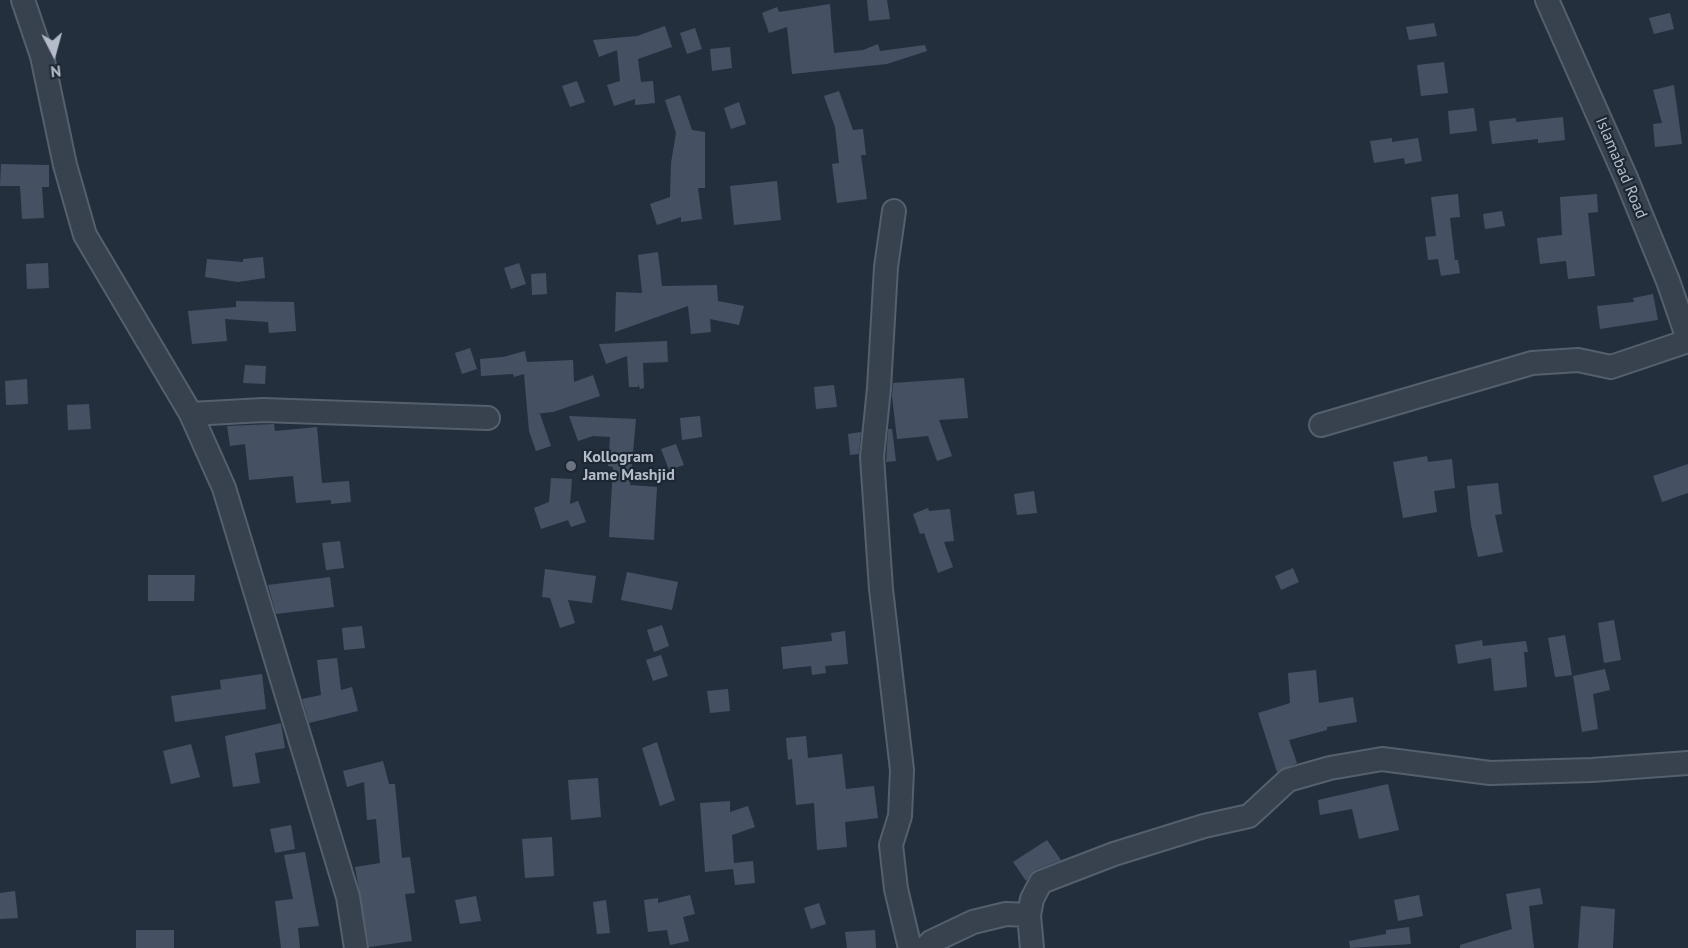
<!DOCTYPE html>
<style>
body{margin:0}
#map{position:relative;width:1688px;height:948px;overflow:hidden;background:#242f3e;font-family:"PT Sans",sans-serif}
canvas{display:block}
.north{position:absolute;left:24px;top:24px;width:60px;height:60px;-webkit-text-stroke:4px #1d2633;paint-order:stroke;rotate:174deg;font-size:16px;font-weight:700;line-height:24px;text-align:center;color:#b4bcc9}
.north::after{content:'';display:block;margin:auto;width:21px;height:27px;background:#b4bcc9;clip-path:polygon(50% 0,100% 100%,50% 72%,0 100%)}
</style>
<div id="map">
<canvas width="1688" height="948"></canvas>
<div class="north">N</div>
</div>
<script>
const c = document.querySelector('canvas').getContext('2d');
c.lineJoin = 'round';
function paint(path, color) { c.fillStyle = color; c.fill(path, 'evenodd'); }
const shape = rows => new Path2D(rows.map(r => 'M' + r).join(''));
function strokePath(path, color, width, dash) { c.strokeStyle = color; c.lineWidth = width; c.lineCap = dash ? 'butt' : 'round'; c.setLineDash(dash || []); c.stroke(path); }
function write(font, color, halo, rows, align = 'center') {
  c.font = font + ' "PT Sans",sans-serif'; c.lineWidth = 4.5; c.setLineDash([]); c.textBaseline = 'middle'; c.strokeStyle = halo; c.fillStyle = color; for (const [text, x, y, turn = 0] of rows) {
    c.save(); c.translate(x, y); c.rotate((+turn || 0) * Math.PI / 180); c.textAlign = isNaN(turn) ? turn : align; if (halo) c.strokeText(text, 0, 0); c.fillText(text, 0, 0); c.restore();
  }
}
const building = shape([
 [867,0,887,0,890,19,869,21],
 [830,4,834,53,863,50,878,44,880,51,925,45,927,51,887,64,792,74,787,27,769,33,762,13,777,7,779,12],
 [1670,13,1674,29,1654,34,1649,18],
 [1434,23,1437,36,1409,40,1406,27],
 [665,26,672,47,638,59,641,82,653,81,655,103,635,105,635,99,614,106,607,85,620,81,617,50,599,57,593,40,637,36],
 [695,28,702,49,687,54,680,33],
 [730,47,732,68,712,71,710,49],
 [1444,62,1448,93,1421,96,1417,65],
 [577,81,585,102,570,107,562,86],
 [1674,85,1682,144,1655,147,1653,124,1662,123,1653,90],
 [839,91,853,130,863,129,866,155,861,155,867,199,837,203,832,164,839,163,835,127,824,96],
 [680,95,692,130,705,132,705,188,698,188,702,219,681,222,681,217,657,225,650,204,670,197,671,163,676,133,665,100],
 [739,102,746,124,731,129,724,108],
 [1474,108,1477,131,1450,134,1448,111],
 [1563,117,1565,140,1538,143,1538,139,1492,144,1489,121,1516,118,1516,122],
 [1392,138,1392,142,1418,138,1422,161,1405,164,1404,158,1374,163,1370,141],
 [1,164,49,165,49,187,42,187,44,218,22,219,20,186,0,186],
 [777,181,781,220,734,225,730,186],
 [1458,194,1460,217,1450,218,1455,260,1458,260,1460,273,1441,276,1438,259,1428,260,1425,237,1436,236,1431,197],
 [1597,194,1598,212,1588,213,1595,276,1568,279,1566,261,1540,264,1537,238,1562,235,1560,197],
 [1502,211,1505,226,1485,229,1483,214],
 [658,252,662,286,717,285,718,301,744,306,739,325,710,319,711,332,691,334,688,306,615,332,616,292,642,293,638,255],
 [263,257,265,278,238,282,205,277,207,259,243,262,243,259],
 [48,263,49,288,27,289,26,264],
 [519,263,526,284,511,289,504,268],
 [546,273,547,294,532,295,531,274],
 [1653,294,1658,320,1600,329,1597,306,1634,302,1633,298],
 [236,301,294,302,296,331,269,333,268,322,225,319,227,341,192,344,188,311,236,307],
 [667,341,668,362,643,363,644,388,640,389,638,384,638,387,629,387,627,356,606,364,599,344],
 [470,348,477,369,462,374,455,353],
 [525,351,527,362,573,360,574,382,593,375,600,396,553,412,535,414,540,414,551,446,536,451,529,431,524,374,514,377,513,374,481,376,480,359,503,357],
 [245,365,266,366,265,384,243,383],
 [964,378,968,418,939,420,952,456,937,461,928,436,897,439,892,396,893,383],
 [27,379,28,404,6,405,5,381],
 [834,385,837,407,816,409,814,387],
 [89,404,91,429,68,430,67,405],
 [569,416,636,419,630,485,657,487,654,540,609,537,613,467,608,466,610,437,593,436,578,441],
 [700,416,702,437,682,440,680,418],
 [274,424,275,431,317,427,322,483,349,481,351,502,331,504,331,500,296,503,293,476,249,480,245,444,230,446,227,426],
 [888,429,892,429,896,461,886,462],
 [861,432,859,454,850,455,848,434],
 [676,444,684,465,669,470,661,449],
 [1427,456,1428,462,1452,459,1455,488,1434,491,1437,512,1403,518,1393,462],
 [1688,464,1688,493,1662,502,1653,476],
 [551,478,572,479,570,504,578,501,586,522,571,527,568,520,541,529,534,508,549,502],
 [1498,483,1502,514,1495,515,1503,552,1478,557,1471,525,1467,486],
 [1034,491,1037,513,1017,515,1014,494],
 [928,508,929,511,950,509,954,541,944,542,953,567,938,573,924,533,920,534,913,514],
 [340,541,344,568,326,570,322,543],
 [1293,568,1299,582,1281,590,1275,576],
 [545,569,596,576,592,603,568,600,575,623,560,628,550,598,542,597],
 [627,572,678,582,672,610,621,600],
 [148,575,195,575,194,601,148,601],
 [330,577,334,607,276,614,268,585],
 [1614,620,1621,660,1604,663,1598,623],
 [662,625,669,646,654,652,647,630],
 [362,626,365,648,344,650,342,628],
 [845,631,848,664,825,666,826,673,812,675,811,666,783,669,781,647,832,641,831,633],
 [1565,635,1572,675,1555,677,1548,638],
 [1482,640,1483,646,1526,641,1528,652,1524,652,1527,687,1494,691,1491,658,1458,664,1455,645],
 [661,655,668,676,653,681,646,660],
 [337,658,341,690,352,687,358,711,309,723,302,699,321,695,317,660],
 [1605,669,1610,690,1593,694,1598,729,1582,732,1573,676],
 [1316,670,1319,703,1353,697,1357,722,1327,727,1327,730,1289,740,1297,763,1277,772,1258,713,1290,703,1288,673],
 [262,674,266,709,175,722,171,696,221,689,220,680],
 [728,689,730,711,710,713,707,691],
 [281,723,285,748,255,753,260,783,233,787,225,736],
 [806,736,808,758,842,754,846,789,874,786,878,818,845,822,847,847,817,850,814,803,796,805,792,759,788,760,786,738],
 [657,742,675,800,660,806,642,748],
 [191,744,200,777,171,784,163,751],
 [383,761,389,784,395,784,402,858,410,857,415,893,405,894,412,941,369,947,355,867,380,863,376,819,367,820,364,782,347,787,343,771],
 [598,778,601,817,571,820,568,780],
 [1388,784,1399,830,1359,839,1352,809,1320,815,1318,800],
 [730,801,730,812,748,806,755,827,732,835,734,863,753,861,755,883,735,885,733,869,705,872,700,803],
 [291,825,295,849,275,853,270,829],
 [552,837,554,876,525,878,522,839],
 [1047,840,1061,860,1035,870,1026,881,1013,862],
 [305,852,319,926,298,928,300,948,281,948,275,901,293,899,284,855],
 [1540,888,1543,904,1529,906,1534,948,1460,948,1460,945,1512,929,1506,894],
 [15,891,18,918,0,919,0,893],
 [690,895,695,914,683,917,689,941,670,945,667,930,648,932,644,900,658,898,658,903],
 [1419,895,1423,916,1398,921,1394,900],
 [476,896,481,921,460,924,455,900],
 [606,900,610,933,597,934,593,902],
 [819,903,826,924,811,929,804,908],
 [1581,906,1615,909,1613,948,1578,948],
 [1409,927,1411,944,1350,948,1349,941,1386,934,1386,930],
 [136,930,174,930,174,948,136,948],
 [875,930,876,948,847,948,845,932]
]);
const minor = shape([
 [23,0,42,56,65,165,85,235,191,414,224,488,348,897,356,948],
 [1547,0,1626,178,1668,281,1688,339],
 [894,211,886,267,879,388,872,457,881,589,902,770,900,816,891,845,896,889,910,948],
 [191,414,263,410,488,418],
 [1321,425,1532,363,1578,360,1611,367,1688,341],
 [925,948,931,942,973,922,1006,914,1029,915],
 [1032,948,1029,915,1032,899,1041,882,1114,854,1204,826,1249,816,1288,780,1330,768,1382,759,1490,773,1592,770,1688,763]
]);
const markers = [
 [571,466,6,"#6b7280"]
];
const streetNames = [
 ["Islamabad Road",1621,168,67]
];
const poiNames = [
 ["Kollogram",583,457],
 ["Jame Mashjid",583,475]
];
paint(building, '#455162');
strokePath(minor, '#565f6c', 26);
strokePath(minor, '#38414e', 22);
for (const [x, y, r, color] of markers) { const dot = new Path2D(); dot.arc(x, y, r, 0, 2 * Math.PI); c.fillStyle = color; c.fill(dot); strokePath(dot, '#1d2633', 2); }
write('16px', '#b4bcc9', '#1d2633', streetNames);
write('bold 16px', '#b4bcc9', '#1d2633', poiNames, 'left');
</script>
